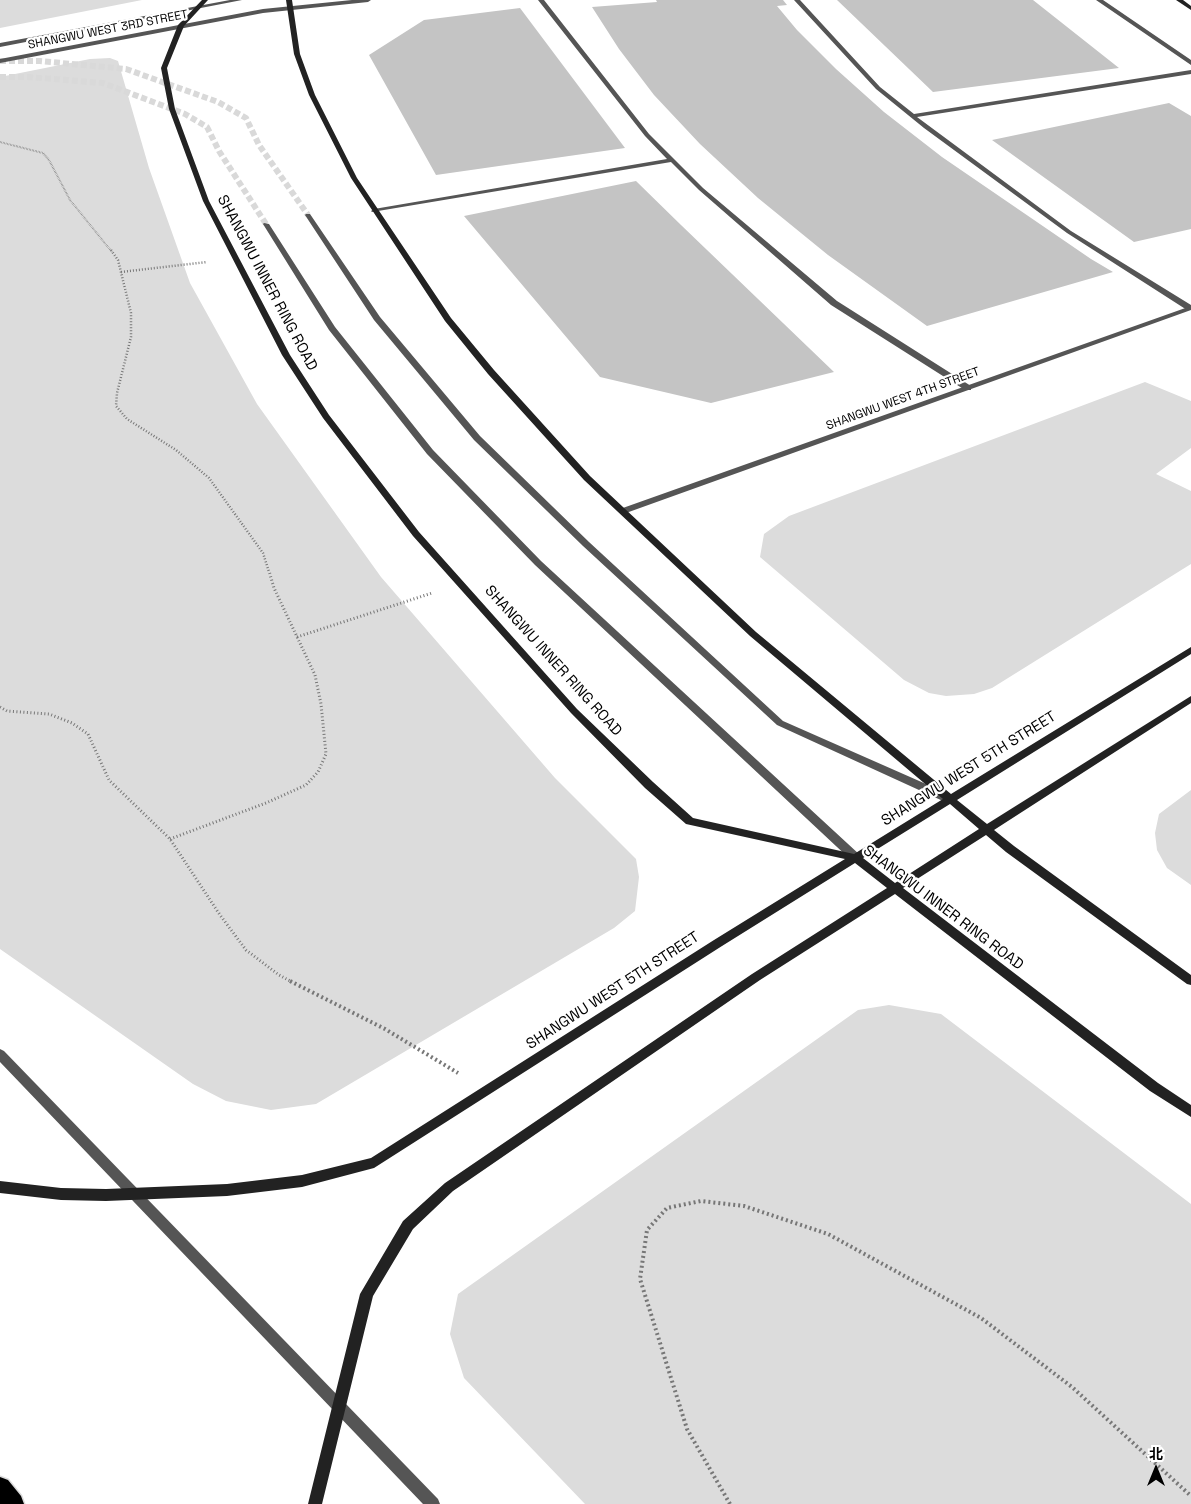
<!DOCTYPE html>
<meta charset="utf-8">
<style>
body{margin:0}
#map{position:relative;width:1191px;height:1504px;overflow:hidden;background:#fff;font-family:"Space Grotesk","Noto Sans SC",sans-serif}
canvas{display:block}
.north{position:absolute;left:1131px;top:1444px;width:50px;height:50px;-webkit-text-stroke:4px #fff;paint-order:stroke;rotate:0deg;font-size:14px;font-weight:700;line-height:20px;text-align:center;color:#000}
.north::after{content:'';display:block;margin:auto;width:18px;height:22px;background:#000;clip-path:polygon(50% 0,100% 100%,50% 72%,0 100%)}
</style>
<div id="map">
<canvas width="1191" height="1504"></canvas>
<div class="north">北</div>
</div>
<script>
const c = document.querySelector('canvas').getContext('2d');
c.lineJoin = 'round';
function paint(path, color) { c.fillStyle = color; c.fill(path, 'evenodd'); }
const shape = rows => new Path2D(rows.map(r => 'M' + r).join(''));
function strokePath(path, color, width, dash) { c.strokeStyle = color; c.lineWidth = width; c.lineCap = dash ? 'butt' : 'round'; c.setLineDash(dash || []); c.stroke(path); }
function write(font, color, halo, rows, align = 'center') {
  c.font = font + ' "Space Grotesk",sans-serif'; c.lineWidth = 4.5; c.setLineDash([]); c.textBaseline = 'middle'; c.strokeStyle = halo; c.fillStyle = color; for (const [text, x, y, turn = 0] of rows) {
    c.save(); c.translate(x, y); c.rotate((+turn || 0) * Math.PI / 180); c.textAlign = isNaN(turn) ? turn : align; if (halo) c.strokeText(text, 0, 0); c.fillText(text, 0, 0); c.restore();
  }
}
const green = shape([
 [0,0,142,0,0,28],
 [110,58,118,61,149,168,190,283,257,404,381,577,555,778,636,859,639,877,635,911,614,928,316,1104,271,1110,226,1101,193,1084,0,949,0,77,90,59],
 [1145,382,1191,401,1191,448,1156,474,1191,491,1191,564,992,688,974,694,946,696,929,693,904,680,760,557,764,534,789,516],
 [1191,790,1191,885,1167,868,1157,850,1155,833,1159,814],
 [889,1005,941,1014,1191,1204,1191,1504,585,1504,464,1378,450,1334,458,1294,858,1010]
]);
const building = shape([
 [656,0,783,0,787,5,777,6,797,30,836,69,884,112,942,157,1091,259,1113,272,927,326,828,255,758,198,700,144,654,95,619,49,592,7,657,2],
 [837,0,1033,0,1119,68,933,92],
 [520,8,625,148,436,175,369,55,424,20],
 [1169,103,1191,116,1191,229,1134,242,992,140],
 [636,181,681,225,834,372,711,403,600,377,464,216]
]);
const streetTunnel = shape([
 [0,61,40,61,126,69,218,102,246,118,259,145,308,215],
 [0,77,28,77,103,83,185,114,207,127,219,151,266,224]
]);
const pathFar3 = shape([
 [0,142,43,153,49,160,70,200,112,252]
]);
const pathFar2 = shape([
 [111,250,118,260,131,313,131,337,117,393,116,406,127,419,176,450,209,478,263,553,269,572],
 [121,272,207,262]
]);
const pathFar1 = shape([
 [297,637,432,593],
 [0,707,7,711,49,714,72,723,88,734,109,780,170,839,220,915,246,950,279,975,292,982],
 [170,839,266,803,306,785,318,772,326,754,321,704,315,675,274,588,269,571]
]);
const path = shape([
 [290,981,385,1029,458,1073],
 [730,1504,687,1429,640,1279,647,1230,667,1208,701,1201,744,1206,828,1234,981,1318,1072,1387,1191,1496]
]);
const lane = shape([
 [538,0,544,0,649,134,703,188,837,301,971,386,971,390,965,390,831,305,699,190,671,162,372,212,371,211,374,209,667,159,645,136,538,0],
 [794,0,800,0,880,87,914,114,1191,70,1191,74,917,117,1071,231,1191,305,1191,310,1187,310,1067,233,924,128,876,89,794,0]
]);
const street = shape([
 [230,0,242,0,0,47,0,43,230,0],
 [352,0,371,0,368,2,263,13,0,63,0,59,263,9,352,0],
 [1096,0,1103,0,1191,60,1191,65,1096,0],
 [306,214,310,214,380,317,480,436,589,542,783,721,951,795,952,798,951,801,943,801,777,725,583,546,474,440,374,320,305,215,306,214],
 [264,223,269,224,335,327,433,450,541,561,860,855,861,858,860,861,852,861,535,565,427,454,329,330,263,224,264,223],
 [1191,306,1191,310,626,513,620,513,619,511,620,509,1191,306],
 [0,1049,4,1051,438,1499,440,1504,423,1504,0,1062,0,1049]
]);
const secondary = shape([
 [202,0,208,0,184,26,167,68,175,109,209,201,290,355,329,415,419,532,577,709,653,782,693,818,854,854,943,799,750,636,584,480,488,374,445,321,351,178,309,95,294,54,286,0,292,0,300,54,315,95,357,178,451,318,494,370,590,476,756,632,951,794,1191,647,1191,654,957,800,987,824,1191,696,1191,703,994,830,1014,846,1191,975,1191,985,1187,984,1006,852,986,835,903,888,1158,1083,1191,1105,1191,1117,1150,1091,895,894,760,980,453,1191,413,1229,373,1296,322,1504,308,1504,360,1294,403,1221,445,1183,752,974,887,888,855,863,722,946,374,1168,302,1187,227,1196,106,1201,61,1200,0,1193,0,1181,61,1188,106,1189,227,1184,302,1175,371,1158,714,940,845,859,686,824,645,788,571,713,413,536,323,418,282,355,203,201,169,109,161,68,178,25,202,0],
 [950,804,979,829,895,883,863,858,950,804],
 [1176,0,1183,0,1191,6,1191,10,1176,0]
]);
const highway = shape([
 [0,1477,8,1480,21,1496,24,1504,0,1504,0,1477]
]);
const farStreetnames = [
 ["SHANGWU WEST 3RD STREET",108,30,-11],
 ["SHANGWU WEST 4TH STREET",903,399,-20]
];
const streetNames = [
 ["SHANGWU INNER RING ROAD",267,283,62],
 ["SHANGWU INNER RING ROAD",553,661,48],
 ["SHANGWU WEST 5TH STREET",969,769,-32],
 ["SHANGWU INNER RING ROAD",943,908,37],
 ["SHANGWU WEST 5TH STREET",613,991,-33]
];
paint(green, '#dcdcdc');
paint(building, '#c4c4c4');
strokePath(streetTunnel, '#d9d9d9', 6, [6, 3]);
strokePath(highway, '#dbdbdb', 3);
strokePath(pathFar3, '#777', 2, [0.5, 1]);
strokePath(pathFar2, '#777', 2.5, [1, 2]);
strokePath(pathFar1, '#777', 3, [1, 2.5]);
strokePath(path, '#777', 4, [2, 3]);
paint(lane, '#555');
paint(street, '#555');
paint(secondary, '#222');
paint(highway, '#000');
write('12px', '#000', '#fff', farStreetnames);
write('15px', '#000', '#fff', streetNames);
</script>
